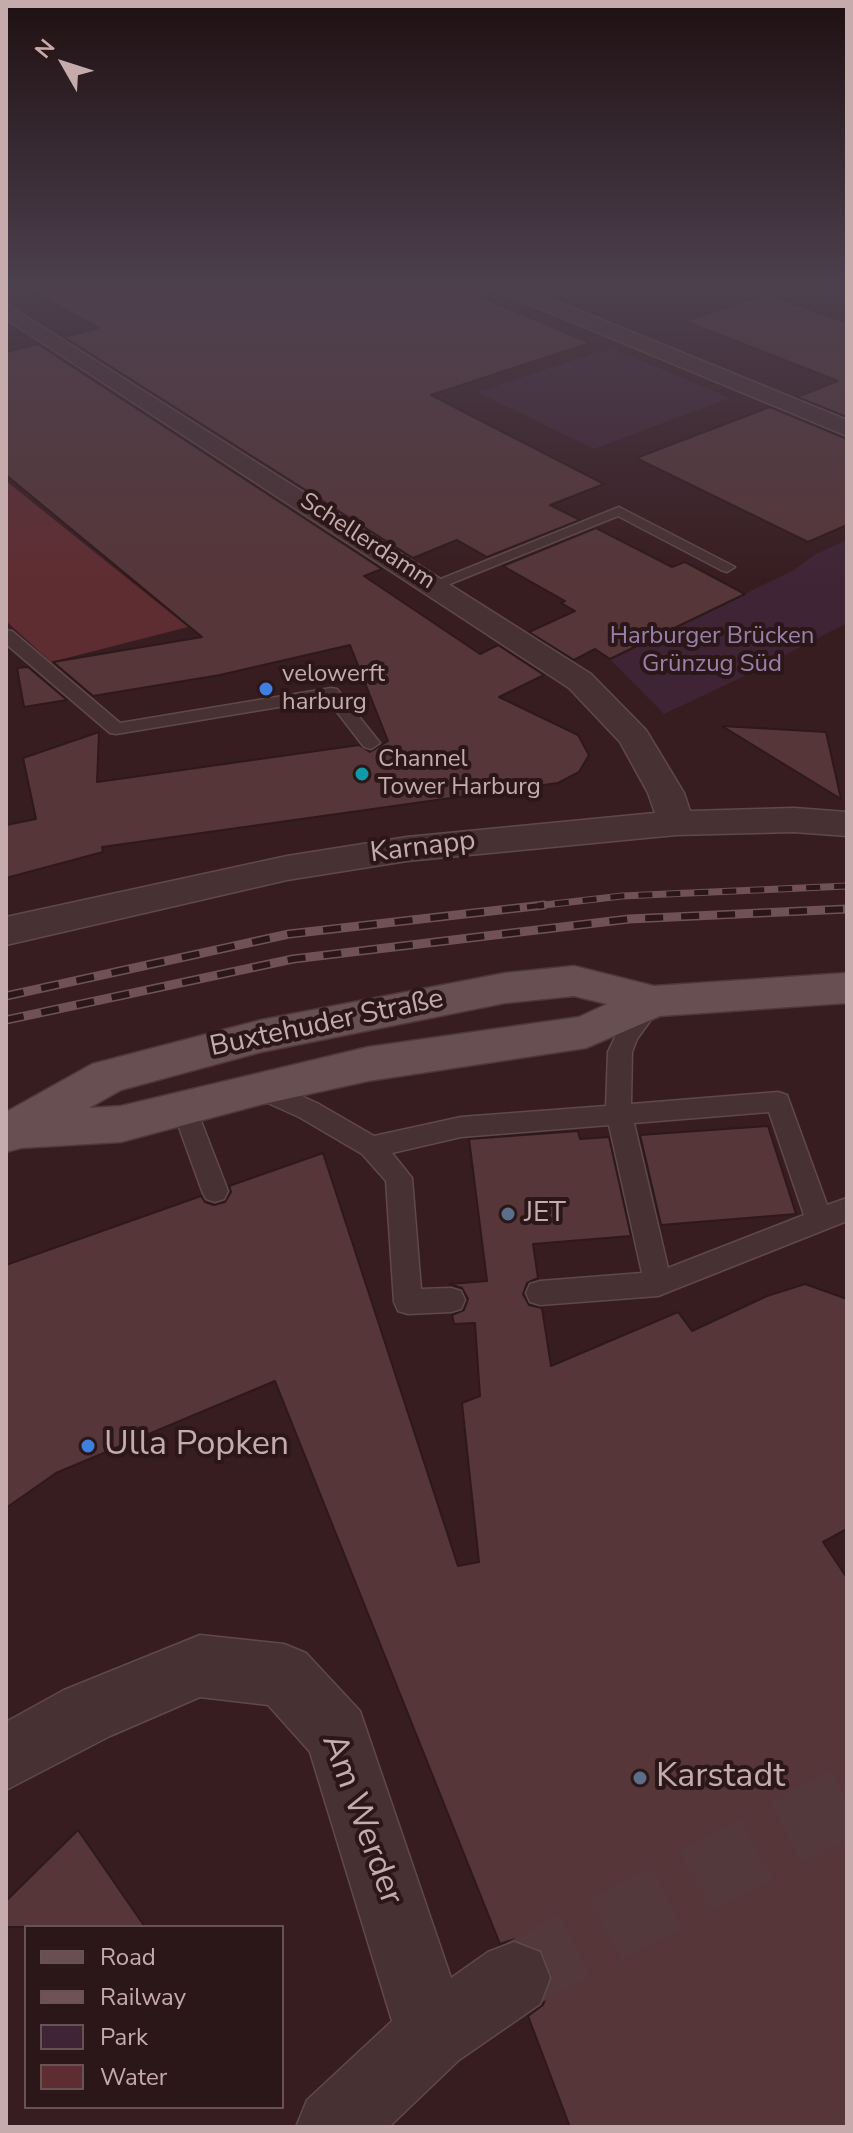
<!DOCTYPE html>
<meta charset="utf-8">
<style>
body{margin:0}
#map{position:relative;width:853px;height:2133px;overflow:hidden;background:#381d20;font-family:"Nunito Sans",sans-serif}
canvas{display:block}
.frame{position:absolute;inset:0;border:8px solid #c5abac;pointer-events:none}
.legend{position:absolute;left:24px;top:1925px;width:260px;height:184px;box-sizing:border-box;background:#2c1718;border:2px solid #695253;margin:0;padding:10px 14px;list-style:none;font-size:24px;color:#c5abac}
.legend li{display:flex;align-items:center;gap:16px;height:40px}
.legend b{width:40px;border:2px solid #695253}
.north{position:absolute;left:24px;top:24px;width:80px;height:80px;-webkit-text-stroke:6px #2c1718;paint-order:stroke;rotate:309deg;font-size:22px;font-weight:700;line-height:32px;text-align:center;color:#c5abac}
.north::after{content:'';display:block;margin:auto;width:28px;height:36px;background:#c5abac;clip-path:polygon(50% 0,100% 100%,50% 72%,0 100%)}
</style>
<div id="map">
<canvas width="853" height="2133"></canvas>
<div class="frame"></div>
<ul class="legend">
<li><b style="height:10px;background:#684f51"></b>Road</li>
<li><b style="height:10px;background:#705254"></b>Railway</li>
<li><b style="height:22px;background:#3f2435"></b>Park</li>
<li><b style="height:22px;background:#5e2d31"></b>Water</li>
</ul>
<div class="north">N</div>
</div>
<script>
const c = document.querySelector('canvas').getContext('2d');
c.lineJoin = 'round';
function paint(path, color) { c.fillStyle = color; c.fill(path, 'evenodd'); }
const shape = rows => new Path2D(rows.map(r => 'M' + r).join(''));
function strokePath(path, color, width, dash) { c.strokeStyle = color; c.lineWidth = width; c.lineCap = dash ? 'butt' : 'round'; c.setLineDash(dash || []); c.stroke(path); }
function write(font, color, halo, rows, align = 'center') {
  c.font = font + ' "Nunito Sans",sans-serif'; c.lineWidth = 8; c.setLineDash([]); c.textBaseline = 'middle'; c.strokeStyle = halo; c.fillStyle = color; for (const [text, x, y, turn = 0] of rows) {
    c.save(); c.translate(x, y); c.rotate((+turn || 0) * Math.PI / 180); c.textAlign = isNaN(turn) ? turn : align; if (halo) c.strokeText(text, 0, 0); c.fillText(text, 0, 0); c.restore();
  }
}
const green = shape([
 [611,348,730,398,594,449,477,392],
 [847,540,847,623,736,680,664,714,610,659,794,570,816,554]
]);
const water = shape([
 [6,481,188,627,51,662,6,621]
]);
const building = shape([
 [19,284,450,284,590,343,431,395,604,484,550,505,580,520,487,557,457,540,413,558,64,337,99,328,19,284],
 [767,294,847,323,847,417,797,397,838,381,685,321,767,294],
 [38,344,382,569,364,576,480,654,498,645,544,675,499,697,578,735,589,755,579,772,558,783,102,847,103,852,6,878,6,825,36,819,23,758,99,732,97,782,359,745,370,752,388,741,350,645,220,675,93,696,53,662,202,637,6,475,6,352,38,344],
 [770,407,847,439,847,525,808,542,636,458,770,407],
 [596,528,672,567,685,562,745,594,610,659,595,649,574,660,529,632,575,611,561,603,565,601,503,566,596,528],
 [28,667,67,700,24,707,17,668,28,667],
 [722,726,826,732,841,799,722,726],
 [768,1126,796,1214,661,1225,640,1135,768,1126],
 [578,1131,580,1139,609,1137,631,1236,533,1244,538,1278,527,1283,523,1294,529,1305,542,1308,551,1366,678,1312,692,1331,767,1296,805,1284,847,1299,847,1529,823,1542,847,1578,847,2127,570,2127,528,2016,543,2005,553,1979,543,1951,515,1939,500,1944,275,1381,56,1473,6,1508,6,1265,201,1196,205,1202,214,1205,225,1202,231,1192,229,1186,323,1153,458,1566,479,1562,462,1403,480,1396,475,1323,454,1324,452,1315,464,1310,468,1299,462,1288,449,1284,487,1281,469,1139,578,1131],
 [78,1830,145,1927,6,1927,6,1901,78,1830]
]);
const minorTunnel = shape([
 [514,1978,847,1801]
]);
const service = shape([
 [619,507,735,567,727,572,721,570,618,516,440,588,428,588,426,585,619,507],
 [6,630,12,631,120,723,331,688,337,689,380,743,371,749,364,747,327,699,116,734,110,733,6,644,6,630],
 [652,995,660,997,663,1003,637,1039,632,1052,631,1104,778,1092,787,1095,827,1205,847,1198,847,1221,658,1296,540,1305,530,1302,526,1293,530,1284,540,1281,642,1273,609,1125,461,1137,392,1153,412,1178,421,1289,451,1288,461,1291,465,1300,461,1309,451,1312,408,1314,398,1311,394,1302,386,1181,362,1154,299,1117,250,1095,247,1088,250,1081,259,1079,268,1081,317,1103,374,1136,461,1117,606,1106,608,1052,619,1029,644,997,652,995],
 [769,1112,804,1215,668,1268,634,1123,769,1112],
 [184,1098,193,1101,196,1108,228,1191,224,1199,215,1202,206,1199,202,1191,172,1108,175,1101,184,1098]
]);
const minor = shape([
 [488,284,514,284,847,420,847,436,491,288,488,284],
 [6,304,591,674,646,730,684,793,690,811,794,808,847,812,847,836,794,832,676,835,407,861,287,880,6,945,6,917,287,856,407,837,655,813,648,793,620,742,569,688,6,319,6,304],
 [200,1635,284,1644,306,1653,360,1711,451,1978,488,1952,514,1942,540,1952,550,1978,540,2004,459,2060,389,2127,296,2127,307,2100,392,2021,310,1752,268,1705,200,1697,110,1736,6,1790,6,1722,64,1690,200,1635]
]);
const primary = shape([
 [574,966,654,986,847,973,847,1003,660,1016,586,1048,368,1081,259,1105,121,1142,21,1148,6,1152,6,1112,92,1064,261,1020,505,973,574,966],
 [574,996,607,1004,579,1017,368,1047,121,1106,89,1108,121,1090,261,1052,505,1003,574,996]
]);
const railFar1 = shape([
 [527,907,622,896,847,886]
]);
const rail = shape([
 [6,996,289,934,544,905],
 [6,1020,293,959,629,919,847,909]
]);
const markers = [
 [266,689,8,"#3f7fe0"],
 [362,774,8,"#0f9aa8"],
 [508,1214,8,"#5c6f8a"],
 [88,1446,8,"#3f7fe0"],
 [640,1778,8,"#5c6f8a"]
];
const farStreetnames = [
 ["Schellerdamm",367,542,33]
];
const farParknames = [
 ["Harburger Brücken",712,637],
 ["Grünzug Süd",712,665]
];
const farPoinames = [
 ["velowerft",282,675],
 ["harburg",282,703],
 ["Channel",378,760],
 ["Tower Harburg",378,788]
];
const streetNames = [
 ["Karnapp",423,848,-7],
 ["Buxtehuder Straße",327,1024,-12]
];
const poiNames = [
 ["JET",524,1214]
];
const nearPoinames = [
 ["Ulla Popken",104,1446],
 ["Karstadt",656,1778]
];
const nearStreetnames = [
 ["Am Werder",361,1820,70]
];
paint(green, '#3f2435');
paint(water, '#5e2d31');
paint(building, '#563639');
strokePath(building, '#2e191a', 2);
strokePath(minorTunnel, '#54393c', 69, [69, 34]);
strokePath(service, '#60494a', 3);
strokePath(minor, '#60494a', 3);
strokePath(primary, '#4e3839', 3);
paint(service, '#483133');
paint(minor, '#483133');
paint(primary, '#684f51');
strokePath(railFar1, '#705254', 7);
strokePath(rail, '#705254', 9);
strokePath(railFar1, '#2c1718', 5, [14]);
strokePath(rail, '#2c1718', 6, [18]);
const sky = c.createLinearGradient(0, 0, 0, 582);
sky.addColorStop(0, '#1f1012');
sky.addColorStop(0.49, '#4d404e');
sky.addColorStop(1, '#4d404e00');
c.fillStyle = sky;
c.fillRect(0, 0, 853, 582);
for (const [x, y, r, color] of markers) { const dot = new Path2D(); dot.arc(x, y, r, 0, 2 * Math.PI); c.fillStyle = color; c.fill(dot); strokePath(dot, '#2c1718', 3); }
write('24px', '#c5abac', '#2c1718', farStreetnames);
write('24px', '#9981ac', '#2c1718', farParknames);
write('24px', '#c5abac', '#2c1718', farPoinames, 'left');
write('28px', '#c5abac', '#2c1718', streetNames);
write('28px', '#c5abac', '#2c1718', poiNames, 'left');
write('34px', '#c5abac', '#2c1718', nearPoinames, 'left');
write('34px', '#c5abac', '#2c1718', nearStreetnames);
</script>
